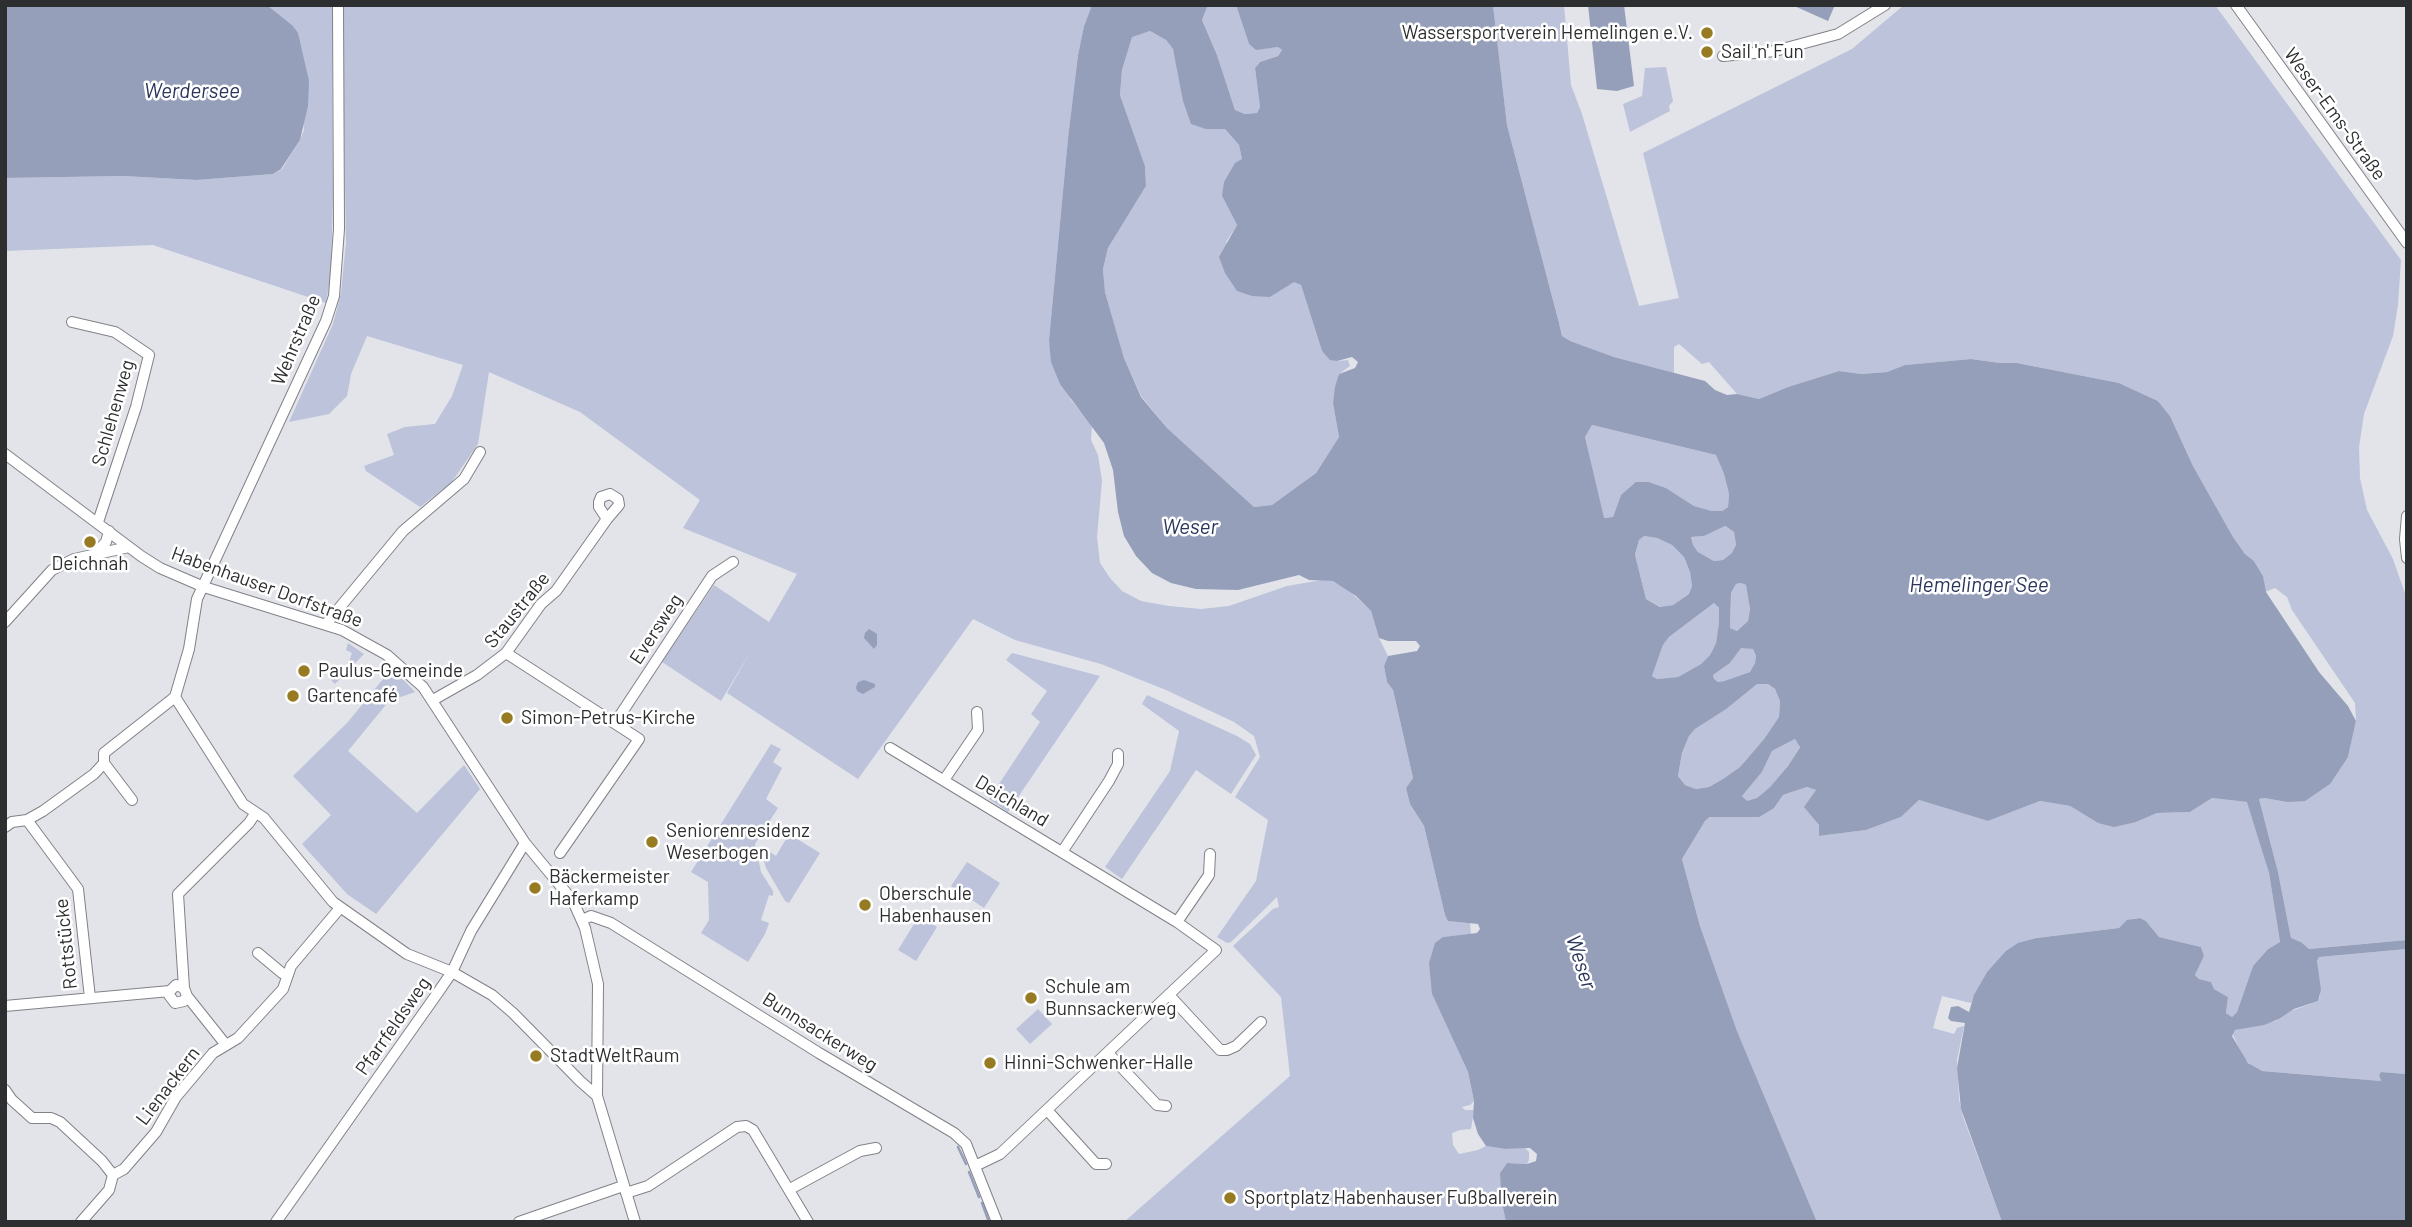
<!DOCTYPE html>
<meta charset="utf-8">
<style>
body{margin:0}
#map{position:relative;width:2412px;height:1227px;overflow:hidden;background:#e2e4ea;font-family:Barlow,sans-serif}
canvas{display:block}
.frame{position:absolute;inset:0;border:7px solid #2d2e30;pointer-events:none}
</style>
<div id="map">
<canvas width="2412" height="1227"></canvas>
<div class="frame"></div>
</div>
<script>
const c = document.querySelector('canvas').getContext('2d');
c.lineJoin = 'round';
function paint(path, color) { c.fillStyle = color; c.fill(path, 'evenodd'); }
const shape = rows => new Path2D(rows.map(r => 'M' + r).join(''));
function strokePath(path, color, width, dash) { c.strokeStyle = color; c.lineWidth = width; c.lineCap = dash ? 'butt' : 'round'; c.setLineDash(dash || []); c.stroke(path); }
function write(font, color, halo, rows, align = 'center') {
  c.font = font + ' Barlow,sans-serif'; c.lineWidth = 5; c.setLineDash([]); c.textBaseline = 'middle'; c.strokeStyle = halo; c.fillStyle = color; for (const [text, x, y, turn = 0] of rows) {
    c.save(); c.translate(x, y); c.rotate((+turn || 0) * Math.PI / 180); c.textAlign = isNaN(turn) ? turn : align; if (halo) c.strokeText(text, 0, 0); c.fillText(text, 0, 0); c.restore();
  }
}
const green = shape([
 [267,5,333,5,332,82,333,192,331,274,326,303,153,245,5,251,5,178,123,176,197,180,273,174,282,169,300,140,304,130,292,25],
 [342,5,1092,5,1084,26,1078,55,1068,138,1049,340,1071,400,1092,425,1091,440,1098,455,1102,481,1097,537,1100,563,1110,578,1122,591,1141,601,1169,606,1201,609,1229,606,1287,586,1322,580,1333,581,1345,587,1371,611,1379,638,1388,656,1384,666,1387,682,1393,690,1413,778,1406,788,1410,804,1424,826,1445,915,1449,921,1470,923,1471,934,1443,937,1432,994,1468,1072,1474,1101,1470,1105,1462,1107,1465,1110,1474,1110,1471,1129,1460,1130,1452,1133,1453,1145,1459,1154,1478,1150,1486,1146,1505,1149,1525,1148,1529,1152,1529,1160,1527,1164,1507,1163,1500,1173,1501,1198,1506,1222,1124,1222,1290,1076,1281,997,1233,946,1273,909,1279,907,1277,897,1231,942,1227,943,1217,937,1256,881,1268,820,1235,797,1260,757,1254,736,1234,722,1166,690,1101,664,1015,640,973,619,858,779,727,693,752,649,721,701,662,662,714,585,769,622,797,574,683,528,700,500,580,412,489,372,478,444,451,483,420,507,366,471,364,466,394,455,387,434,405,427,435,424,452,396,463,365,367,336,351,374,347,396,329,414,289,422,333,324,341,293,346,242],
 [1208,5,1236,5,1249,44,1256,49,1278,47,1282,50,1278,56,1260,62,1255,68,1260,107,1257,113,1245,114,1235,110,1217,55,1202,20],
 [1493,5,1564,5,1571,85,1582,114,1639,306,1679,298,1643,153,1852,49,1904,5,2215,5,2401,260,2398,305,2393,336,2364,414,2359,447,2360,478,2367,510,2393,559,2407,599,2407,940,2309,949,2301,942,2291,938,2278,872,2259,799,2264,798,2287,802,2348,757,2356,721,2355,703,2292,610,2287,597,2275,588,2265,592,2263,576,2254,561,2245,554,2233,537,2193,466,2170,416,2158,401,2119,383,2017,363,2000,363,1971,359,1905,365,1887,372,1861,374,1839,371,1788,387,1759,399,1737,394,1709,362,1702,364,1679,344,1674,347,1674,373,1614,357,1569,341,1562,336,1559,323,1507,125],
 [1150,31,1166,40,1173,49,1178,71,1206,129,1225,129,1239,145,1242,159,1222,196,1237,225,1226,242,1270,297,1294,281,1301,285,1322,351,1337,361,1348,360,1350,366,1339,374,1333,403,1339,437,1316,473,1272,505,1254,507,1167,428,1141,396,1124,358,1105,292,1103,269,1108,248,1146,186,1145,166,1120,95,1122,70,1132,36],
 [1666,67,1673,101,1669,106,1670,111,1630,132,1623,104,1642,96,1645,68],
 [1592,425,1716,455,1724,474,1729,494,1728,507,1722,511,1712,511,1694,506,1666,488,1649,482,1621,495,1613,517,1603,518,1585,437],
 [1724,526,1734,532,1736,545,1733,553,1723,560,1714,561,1698,552,1693,545,1691,537,1704,536],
 [1644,536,1657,538,1672,545,1684,557,1690,572,1692,586,1689,594,1673,605,1661,607,1646,599,1635,556,1639,540],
 [1741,583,1746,585,1748,595,1750,609,1748,621,1737,631,1730,628,1731,593,1736,584],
 [1714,603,1719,608,1719,622,1716,643,1710,655,1701,664,1678,677,1657,679,1652,676,1663,645,1669,637],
 [348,643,364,654,335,684,331,680,334,669,345,673,352,653,346,650],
 [1741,647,1753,649,1756,656,1755,663,1750,672,1724,681,1718,682,1714,679,1713,675,1730,663],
 [1012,653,1100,676,1008,812,989,799,1040,722,1031,714,1047,691,1006,660],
 [392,668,415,692,389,701,348,751,417,813,464,765,480,789,376,914,347,894,302,844,331,815,293,776,348,722],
 [1757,684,1768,684,1775,689,1780,701,1779,717,1764,739,1740,767,1723,779,1709,787,1696,789,1685,785,1678,776,1682,753,1689,736,1695,729],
 [1147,695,1237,736,1250,744,1256,755,1231,794,1196,770,1122,879,1105,867,1170,771,1179,731,1142,704],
 [1795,739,1800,746,1788,766,1770,787,1757,798,1747,802,1742,796,1762,772,1772,751],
 [771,744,781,749,773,762,782,768,766,799,778,808,755,844,761,872,773,891,773,896,769,895,761,920,769,923,765,934,748,962,701,933,709,920,708,882,691,872],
 [1807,787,1816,790,1805,807,1819,825,1819,836,1866,830,1901,817,1919,800,1988,821,2040,801,2070,806,2098,823,2136,822,2157,813,2190,812,2212,798,2248,802,2269,873,2280,942,2268,949,2253,966,2237,1012,2232,1017,2226,1013,2228,997,2214,989,2211,982,2199,979,2195,975,2204,956,2201,947,2159,937,2146,921,2140,918,2132,919,2119,928,2035,938,2012,947,1987,972,1971,1003,1942,996,1933,1028,1954,1034,1957,1028,1964,1026,1957,1060,1959,1099,1963,1117,2002,1222,1817,1222,1737,1031,1700,926,1682,859,1705,821,1711,817,1774,808,1783,795],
 [789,834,820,853,789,903,785,901,766,868,762,854,762,847,776,856],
 [967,862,1000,883,984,908,951,886],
 [919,916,937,927,916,961,898,950],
 [2407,949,2407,1074,2381,1072,2379,1075,2381,1081,2262,1071,2254,1068,2244,1058,2232,1033,2235,1030,2276,1021,2291,1011,2318,1001,2320,996,2317,961,2319,957],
 [1038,1009,1052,1024,1030,1044,1016,1029]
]);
const water = shape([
 [5,5,267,5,292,25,298,33,309,81,308,106,300,140,281,169,273,174,197,180,123,176,5,178],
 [1092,5,1208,5,1202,20,1217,55,1235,110,1245,114,1257,113,1260,107,1255,68,1260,62,1278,56,1282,50,1278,47,1256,50,1249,44,1236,5,1493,5,1507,125,1559,323,1562,336,1570,341,1614,357,1705,381,1715,390,1727,395,1737,394,1759,399,1788,387,1839,371,1861,374,1887,372,1905,365,1971,359,2000,363,2017,363,2119,383,2158,401,2170,416,2193,466,2233,537,2245,554,2254,561,2263,576,2266,592,2319,672,2348,706,2356,721,2348,757,2330,784,2305,801,2287,802,2264,798,2259,799,2278,872,2291,938,2301,942,2309,949,2407,940,2407,949,2319,957,2317,961,2321,990,2318,1001,2294,1009,2279,1019,2264,1025,2235,1030,2232,1036,2248,1063,2262,1071,2381,1081,2379,1075,2381,1072,2407,1074,2407,1222,2002,1222,1961,1109,1957,1068,1965,1023,1951,1021,1948,1018,1951,1007,1958,1006,1969,1012,1974,995,1987,972,2006,951,2018,943,2036,938,2119,928,2127,920,2140,918,2146,921,2159,937,2201,947,2204,956,2195,975,2199,979,2211,982,2214,989,2228,997,2226,1013,2232,1017,2237,1012,2253,966,2268,949,2280,942,2269,873,2247,802,2212,798,2190,812,2157,813,2136,822,2114,827,2098,823,2070,806,2040,801,1988,821,1919,800,1901,817,1866,830,1819,836,1819,825,1804,807,1816,790,1807,787,1783,795,1774,808,1759,817,1710,817,1705,821,1682,859,1700,926,1737,1031,1817,1222,1506,1222,1501,1198,1500,1173,1507,1163,1527,1164,1536,1161,1537,1154,1530,1148,1505,1149,1486,1146,1478,1134,1473,1118,1474,1101,1468,1072,1432,994,1429,963,1435,943,1443,937,1477,933,1480,929,1478,924,1448,921,1445,915,1424,826,1410,804,1406,788,1413,778,1393,690,1387,682,1384,666,1388,656,1417,651,1420,646,1416,641,1388,641,1379,638,1371,611,1356,596,1333,581,1309,580,1299,575,1238,590,1196,589,1171,583,1152,573,1136,556,1124,536,1118,512,1113,470,1104,443,1060,384,1051,362,1049,340,1068,138,1078,55,1084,26],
 [1150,31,1166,40,1173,49,1183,101,1191,124,1206,129,1225,129,1239,145,1242,159,1235,163,1224,182,1222,196,1237,225,1219,257,1225,273,1237,291,1252,296,1270,297,1294,282,1301,285,1322,351,1330,360,1337,361,1352,357,1358,362,1355,368,1339,374,1335,387,1333,403,1339,437,1316,473,1272,505,1254,507,1167,428,1141,397,1124,358,1105,292,1103,269,1108,248,1146,186,1145,166,1120,95,1122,70,1132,37],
 [1592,425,1716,455,1724,474,1729,494,1728,507,1722,511,1712,511,1694,506,1666,488,1649,482,1636,482,1621,495,1613,517,1604,518,1585,437],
 [1725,526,1734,532,1736,545,1732,553,1723,560,1714,561,1698,552,1693,545,1691,537,1704,536],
 [1644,536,1657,538,1672,545,1684,557,1690,572,1692,586,1689,594,1673,605,1660,607,1646,599,1635,555,1639,540],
 [1741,583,1746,585,1750,609,1748,621,1737,631,1730,628,1731,593,1736,584],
 [1714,603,1719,608,1719,622,1716,643,1710,655,1701,664,1678,677,1657,679,1652,676,1663,645,1669,637],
 [1741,648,1753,649,1756,656,1755,663,1750,672,1724,681,1718,682,1714,679,1713,675,1730,663],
 [1757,684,1768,684,1775,689,1780,701,1779,717,1764,739,1740,767,1723,779,1709,787,1696,789,1685,785,1678,776,1682,753,1689,736,1695,729,1726,709],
 [1795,739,1800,747,1788,766,1770,787,1757,798,1747,801,1742,796,1762,772,1772,751],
 [1588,5,1624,5,1634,86,1617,91,1597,89],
 [1792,5,1835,5,1828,21],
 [869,629,877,634,877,645,874,649,864,638,865,633],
 [864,680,875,684,875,687,863,694,857,691,856,687,858,682]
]);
const stream = shape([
 [958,1147,966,1164],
 [969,1172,979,1197],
 [982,1203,989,1222]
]);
const minor = shape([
 [338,5,339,229,334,296,326,321,197,599,189,649,175,697,243,804,264,818,333,902,407,954,452,972,492,995,513,1013,580,1081,597,1096],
 [2236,5,2407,243],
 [1723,56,1775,51,1838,34,1885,5],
 [72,322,115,332,149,355,136,407,98,522],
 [5,454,141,556,160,568,204,587,342,630,387,655,423,687,525,843,573,901,585,928,598,984,597,1096,635,1222],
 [610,494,618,499,619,505,607,519,599,507,599,502,601,497,610,494],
 [2407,516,2405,539,2407,558],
 [94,555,106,542,109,531],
 [5,622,52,570,74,559,129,547],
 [326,624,403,531,464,479,480,452],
 [506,653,639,739,560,853],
 [433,700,477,675,506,653,541,604,556,591,607,519],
 [615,723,712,576,733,562],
 [890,748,1177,922,1216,950,1000,1154,975,1166],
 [104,763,132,800],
 [944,780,978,730,977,712],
 [27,820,78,889,90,998],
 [5,827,12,822,27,820,43,811,94,774,104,763,104,753,175,697],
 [1062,852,1109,781,1118,764,1118,754],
 [582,920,591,916,611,923,819,1053,954,1133,966,1144,997,1222],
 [1177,922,1209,875,1210,854],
 [258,953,282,973,288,975],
 [184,988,178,894,249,823,255,814],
 [1169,995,1220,1050,1227,1050,1236,1046,1261,1022],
 [187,996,184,1001,175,1003,169,995,170,991,176,985,184,988,187,996,226,1045],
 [5,1006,170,991],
 [1108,1053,1157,1105,1166,1106],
 [5,1090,12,1100,32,1118,51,1118,60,1122,102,1161,113,1175],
 [1047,1110,1096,1164,1106,1164],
 [790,1189,860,1151,876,1148],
 [626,1193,648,1186,737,1127,746,1126,753,1130,808,1222],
 [81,1222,109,1190,113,1175,124,1169,156,1132,176,1097,213,1053,238,1038,283,989,291,966,340,908],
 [276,1222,439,991,452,972,471,931,525,843],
 [519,1222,623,1186]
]);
const markers = [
 [1707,33,7,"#967b23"],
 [1707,52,7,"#967b23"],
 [90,542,7,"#967b23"],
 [304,671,7,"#967b23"],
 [293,696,7,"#967b23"],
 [507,718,7,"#967b23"],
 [652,842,7,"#967b23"],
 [535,888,7,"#967b23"],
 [865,905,7,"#967b23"],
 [1031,998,7,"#967b23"],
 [536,1056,7,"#967b23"],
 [990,1063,7,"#967b23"],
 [1230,1198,7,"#967b23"]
];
const poiNames = [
 ["Wassersportverein Hemelingen e.V.",1693,33,"right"],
 ["Sail 'n' Fun",1721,52],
 ["Deichnah",90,564,"center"],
 ["Paulus-Gemeinde",318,671],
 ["Gartencafé",307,696],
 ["Simon-Petrus-Kirche",521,718],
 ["Seniorenresidenz",666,831],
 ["Weserbogen",666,853],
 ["Bäckermeister",549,877],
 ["Haferkamp",549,899],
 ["Oberschule",879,894],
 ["Habenhausen",879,916],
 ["Schule am",1045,987],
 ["Bunnsackerweg",1045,1009],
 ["StadtWeltRaum",550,1056],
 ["Hinni-Schwenker-Halle",1004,1063],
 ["Sportplatz Habenhauser Fußballverein",1244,1198]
];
const streetNames = [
 ["Weser-Ems-Straße",2335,114,54],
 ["Wehrstraße",296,340,-67],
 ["Schlehenweg",113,413,-74],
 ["Habenhauser Dorfstraße",267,587,20],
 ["Staustraße",517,610,-51],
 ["Eversweg",656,629,-57],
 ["Deichland",1012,801,31],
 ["Rottstücke",66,944,-96],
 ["Pfarrfeldsweg",393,1026,-55],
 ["Bunnsackerweg",820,1032,32],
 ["Lienackern",168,1086,-53]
];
const waterNames = [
 ["Werdersee",192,91],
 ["Weser",1190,527],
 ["Hemelinger See",1979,585],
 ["Weser",1581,962,72]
];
paint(green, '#bcc3da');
paint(water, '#969fba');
strokePath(stream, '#969fba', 2.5);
strokePath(minor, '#808287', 12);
strokePath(minor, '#fff', 10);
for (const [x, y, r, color] of markers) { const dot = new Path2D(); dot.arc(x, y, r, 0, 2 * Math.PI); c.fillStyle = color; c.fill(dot); strokePath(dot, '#fff', 2.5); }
write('19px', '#2d2e30', '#fff', poiNames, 'left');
write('19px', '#2d2e30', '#fff', streetNames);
write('italic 21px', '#2b365d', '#fff', waterNames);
</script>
